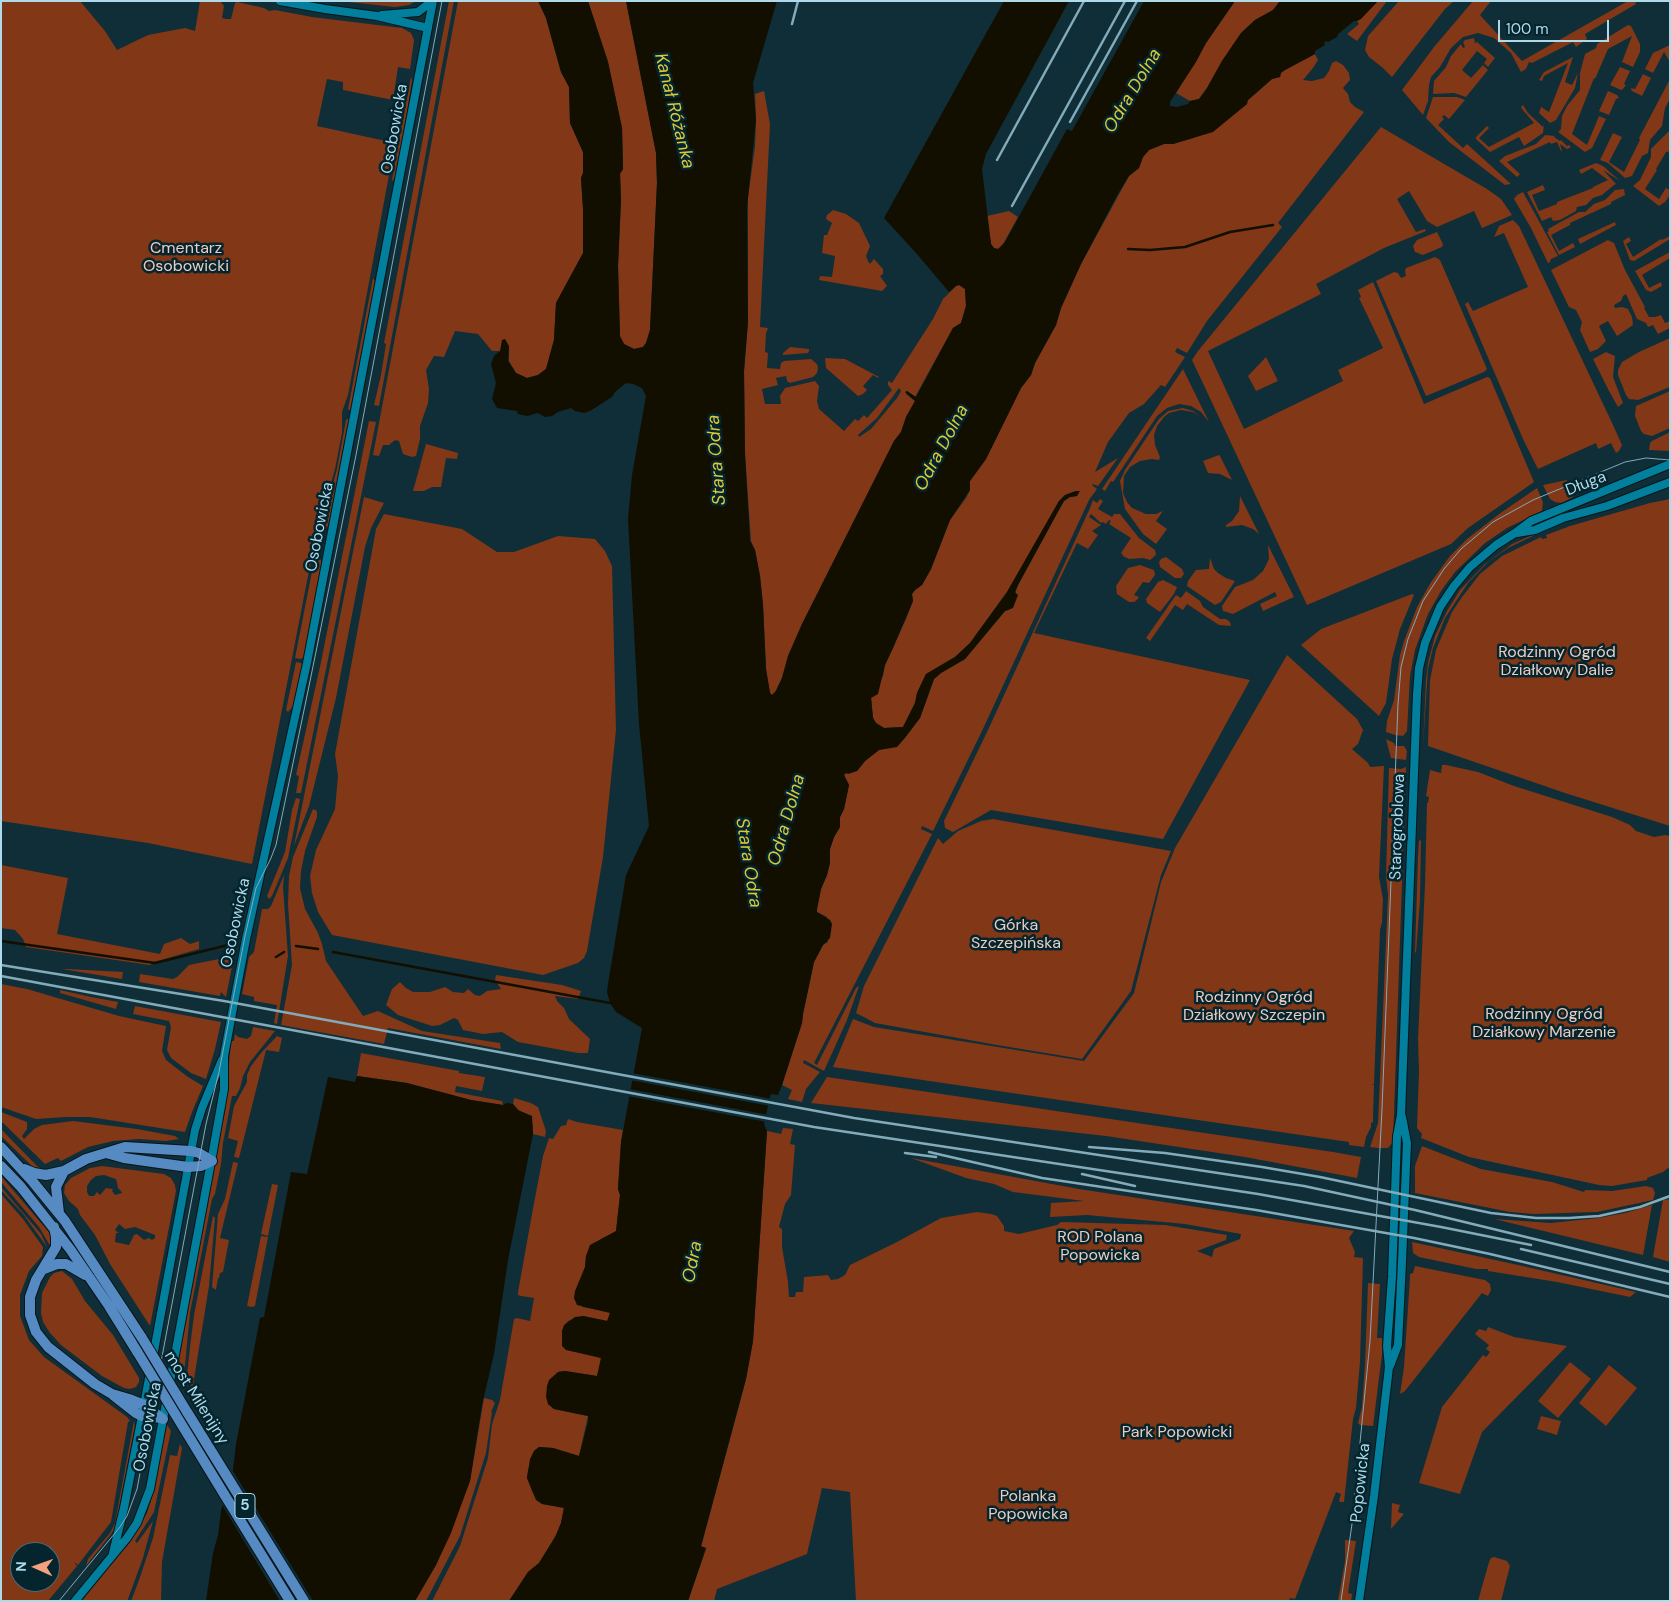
<!DOCTYPE html>
<meta charset="utf-8">
<style>
body{margin:0}
#map{position:relative;width:1671px;height:1602px;overflow:hidden;background:#0f2e38;font-family:"DM Sans",sans-serif}
canvas{display:block}
.frame{position:absolute;inset:0;border:2px solid #aedaea;pointer-events:none}
.north{position:absolute;left:10px;top:1542px;width:50px;height:50px;box-sizing:border-box;background:#04242e;border:1px solid #486d79;border-radius:50%;rotate:272deg;font-size:14px;font-weight:700;line-height:20px;text-align:center;color:#aedaea}
.north::after{content:'';display:block;margin:auto;width:18px;height:22px;background:#f2a080;clip-path:polygon(50% 0,100% 100%,50% 72%,0 100%)}
.scale{position:absolute;left:1498px;top:20px;width:111px;height:22px;box-sizing:border-box;border:2px solid #aedaea;border-top:0;padding-left:6px;font-size:15px;line-height:18px;white-space:nowrap;color:#aedaea;-webkit-text-stroke:4px #04242e;paint-order:stroke}
</style>
<div id="map">
<canvas width="1671" height="1602"></canvas>
<div class="frame"></div>
<div class="north">N</div>
<div class="scale">100 m</div>
</div>
<script>
const c = document.querySelector('canvas').getContext('2d');
c.lineJoin = 'round';
function paint(path, color) { c.fillStyle = color; c.fill(path, 'evenodd'); }
const shape = rows => new Path2D(rows.map(r => 'M' + r).join(''));
function strokePath(path, color, width, dash) { c.strokeStyle = color; c.lineWidth = width; c.lineCap = dash ? 'butt' : 'round'; c.setLineDash(dash || []); c.stroke(path); }
function write(font, color, halo, rows, align = 'center') {
  c.font = font + ' "DM Sans",sans-serif'; c.lineWidth = 5; c.setLineDash([]); c.textBaseline = 'middle'; c.strokeStyle = halo; c.fillStyle = color; for (const [text, x, y, turn = 0] of rows) {
    c.save(); c.translate(x, y); c.rotate((+turn || 0) * Math.PI / 180); c.textAlign = isNaN(turn) ? turn : align; if (halo) c.strokeText(text, 0, 0); c.fillText(text, 0, 0); c.restore();
  }
}
const green = shape([
 [1,1,80,1,105,31,117,50,148,35,185,28,195,31,200,1,220,1,224,6,222,18,226,19,231,19,235,3,237,2,264,8,269,11,275,10,312,17,402,28,411,33,414,40,410,69,398,67,393,100,343,90,343,82,327,79,317,126,395,143,348,395,342,412,342,433,335,469,315,540,252,864,148,843,1,821],
 [339,1,416,1,409,5,395,7],
 [449,1,454,1,379,406,374,405,381,375,386,344,384,343],
 [458,1,538,1,540,5,546,18,561,72,569,87,570,123,583,152,583,173,581,178,583,209,583,253,556,303,554,340,546,369,538,375,527,378,520,375,516,373,509,361,509,346,500,351,492,351,478,334,455,331,444,357,434,356,426,370,429,389,428,403,420,426,420,439,416,456,412,457,403,454,399,441,395,440,389,445,383,445,379,456,373,455],
 [588,1,626,1,656,153,657,183,650,330,646,343,643,347,634,349,624,344,620,337,618,266,621,200,620,173,623,169,622,128,608,62],
 [1235,1,1280,1,1273,10,1255,20,1241,33,1222,61,1207,88,1199,99,1190,101,1176,93,1206,43],
 [1378,1,1387,1,1357,41,1347,34,1359,24,1357,21],
 [1399,1,1454,1,1445,9,1392,77,1383,68,1369,57,1365,50,1368,36],
 [1473,1,1491,1,1480,15,1522,61,1628,1,1635,1,1636,4,1585,34,1587,39,1576,47,1573,42,1532,63,1529,62,1526,69,1521,72,1511,53,1494,38,1478,33,1463,37,1451,48,1440,67,1431,77,1429,85,1428,101,1423,115,1402,90,1434,47],
 [1628,25,1631,26,1640,44,1640,52,1633,67,1622,62,1632,36,1608,49,1595,79,1594,78,1572,134,1587,145,1599,116,1606,119,1592,148,1585,152,1558,132,1561,129,1562,116,1567,106,1580,90,1580,73,1585,54,1596,48,1597,44],
 [1474,38,1475,43,1477,42,1495,58,1488,67,1484,63,1487,59,1477,51,1462,70,1471,78,1483,65,1488,70,1466,97,1454,93,1433,94,1434,81,1446,67,1451,56,1461,44,1463,48,1465,47,1463,42,1465,40],
 [1670,45,1670,62,1664,52,1653,73,1645,69,1653,53],
 [1315,54,1318,60,1313,68,1303,80,1312,81,1324,78,1329,71,1332,63,1336,61,1343,65,1349,73,1350,80,1343,88,1348,94,1350,102,1355,107,1364,112,1278,223,1282,227,1207,321,1187,353,1177,348,1175,352,1185,357,1165,387,1161,385,1144,404,1129,413,1108,442,1095,472,1118,458,1098,486,1093,484,1092,485,1097,489,1089,500,982,731,933,831,922,826,921,829,932,834,814,1063,817,1065,856,988,859,986,847,1020,824,1071,804,1060,803,1063,820,1072,806,1089,802,1102,788,1099,792,1090,782,1085,802,1023,803,1014,814,962,823,945,828,942,827,917,817,912,817,909,821,889,827,875,830,863,830,849,834,837,840,827,840,817,844,809,849,785,844,775,846,773,857,771,865,761,879,750,886,748,904,739,920,718,934,679,941,673,965,659,1005,611,1009,610,1018,585,1060,508,1064,501,1070,497,1077,496,1076,491,1065,495,1059,501,1007,592,970,643,955,657,926,674,917,693,915,703,903,727,884,728,876,723,873,718,871,697,883,676,885,665,906,619,913,601,912,594,915,590,922,585,931,569,950,520,966,498,970,490,970,481,986,459,1021,388,1031,375,1035,363,1056,325,1061,308,1081,264,1129,176,1139,168,1143,157,1149,150,1164,144,1173,144,1193,138,1223,122,1247,104,1247,101,1272,79,1280,77,1281,72,1285,70],
 [1573,57,1565,82,1572,85,1578,73,1575,88,1556,120,1550,123,1539,113,1541,107,1549,112,1568,63,1544,76,1542,81,1539,80,1544,72],
 [1620,67,1630,71,1624,84,1626,85,1623,89,1621,90,1610,85],
 [1643,74,1651,78,1642,96,1632,91,1631,89,1631,88,1635,89],
 [411,77,412,80,397,178,394,178,393,181,392,180,398,145],
 [1670,79,1670,99,1665,108,1662,126,1650,140,1648,153,1642,156,1632,176,1625,178,1608,163,1600,160,1613,133,1622,137,1609,162,1624,172,1640,140,1639,138],
 [764,91,770,124,760,327,768,328,766,333,765,352,768,353,767,368,780,369,781,363,784,361,811,359,817,364,818,368,817,373,813,377,790,383,787,381,786,376,776,378,778,385,762,389,765,404,781,404,780,396,785,388,815,381,819,386,817,401,819,409,844,431,855,419,858,421,864,415,867,418,892,390,888,385,888,381,892,383,933,319,943,299,956,286,959,285,965,289,966,306,961,323,953,328,915,397,907,391,906,394,915,401,906,417,901,432,894,441,802,624,788,656,782,678,775,692,772,695,770,693,766,669,763,605,760,576,755,550,751,541,745,454,744,371,748,322,748,198,755,146,756,120,755,94],
 [899,388,901,391,897,398,871,429,859,437,858,435,877,418],
 [1608,91,1617,95,1619,98,1616,99,1609,115,1599,111],
 [1433,97,1457,97,1465,100,1449,119,1444,115,1442,117,1444,119,1438,125,1463,148,1467,144,1511,184,1505,185,1449,142,1426,118],
 [1523,105,1528,113,1541,125,1543,127,1544,124,1543,133,1524,146,1519,137,1490,152,1476,139,1476,137,1487,126,1489,128,1479,138,1489,147,1534,123,1522,109,1521,107],
 [1381,127,1487,189,1501,199,1512,215,1482,228,1474,211,1437,227,1427,221,1409,191,1397,199,1416,232,1425,229,1426,231,1384,248,1316,284,1321,294,1208,351,1244,429,1343,381,1338,370,1383,348,1359,298,1361,297,1358,290,1373,282,1424,404,1487,377,1490,378,1534,482,1468,528,1451,544,1307,605,1192,360,1198,351],
 [1670,130,1670,149,1668,152,1666,152,1656,169,1657,170,1645,189,1659,199,1666,188,1670,190,1670,195,1665,202,1659,206,1633,186,1640,180,1651,157,1651,149],
 [1545,135,1555,136,1554,137,1560,141,1561,140,1567,146,1569,145,1571,147,1567,149,1560,144,1562,151,1561,151,1557,142,1551,144,1550,142,1507,162,1520,174,1517,177,1499,161,1505,156,1536,144],
 [1596,163,1603,166,1620,181,1603,170,1616,184,1614,185,1602,195,1593,198,1586,205,1577,207,1576,211,1560,220,1553,221,1551,217,1542,221,1527,192,1543,185,1545,190,1532,195,1539,211,1557,204,1557,202,1593,188,1593,187,1608,180,1592,168,1581,174,1579,170],
 [1624,189,1625,195,1611,202,1611,204,1570,223,1570,225,1551,235,1559,251,1573,243,1575,247,1559,255,1547,232,1549,231,1548,229,1579,212,1585,212,1594,204,1605,200,1615,190],
 [1523,192,1558,256,1551,259,1550,262,1548,263,1531,228,1514,199,1517,195],
 [833,210,846,214,859,223,870,246,866,256,868,261,870,264,874,259,883,269,883,274,880,276,887,286,882,291,819,280,820,276,832,277,835,256,822,253,824,235,827,235,832,223,826,219,827,215],
 [1009,211,1018,217,1002,246,998,249,994,248,991,244,987,216],
 [1513,220,1519,226,1613,425,1622,445,1619,451,1616,453,1611,443,1598,449,1596,443,1538,469,1523,439,1465,304,1468,302,1473,311,1528,287,1504,233,1494,237,1499,226],
 [1615,222,1616,225,1580,244,1578,239],
 [1437,232,1443,244,1442,247,1423,255,1415,252,1413,246,1417,240],
 [1670,236,1670,239,1634,261,1630,260,1623,241,1629,237,1631,241,1626,244,1633,257,1661,239,1662,240],
 [1608,240,1614,243,1625,270,1645,307,1644,308,1649,317,1655,317,1661,315,1665,323,1670,321,1670,328,1658,334,1653,325,1648,327,1646,323,1637,319,1626,294,1623,296,1621,301,1614,305,1615,308,1622,307,1628,309,1632,317,1633,325,1617,336,1608,321,1599,326,1606,341,1598,349,1590,352,1580,330,1582,322,1576,310,1569,307,1551,270],
 [1670,252,1670,258,1642,275,1649,288,1661,282,1662,286,1651,292,1646,290,1635,271],
 [1435,257,1440,260,1487,369,1484,372,1426,396,1376,281,1394,272,1398,273,1401,278,1406,276,1405,271,1406,268],
 [373,278,377,284,352,412,348,409],
 [1670,338,1670,387,1638,400,1629,399,1626,395,1618,375,1618,370,1622,362,1639,352],
 [790,347,809,349,809,351,808,353,783,355,783,353],
 [1606,352,1615,356,1613,377,1623,403,1618,407,1609,391,1593,359],
 [1266,357,1278,381,1256,391,1248,376],
 [825,358,845,359,879,377,878,378,873,375,863,386,867,390,863,394,858,396,826,368],
 [1183,369,1209,422,1201,412,1191,406,1179,404,1167,408,1157,416,1113,482,1111,481,1105,491,1102,489],
 [1670,391,1670,428,1652,436,1644,434,1641,431,1635,416,1636,406],
 [1183,408,1193,411,1200,417,1193,412,1181,410,1169,413,1164,417,1157,426,1154,435,1155,445,1160,457,1159,460,1152,459,1140,461,1130,467,1124,476,1123,493,1127,502,1132,508,1146,514,1156,514,1163,511,1156,521,1167,529,1156,544,1143,534,1125,509,1120,481,1125,470,1159,419,1168,411],
 [349,418,351,418,335,505,327,528,324,528,322,537,319,536,337,469,346,420],
 [369,421,376,422,301,793,296,793,299,776,296,775,321,662],
 [1670,432,1670,451,1649,450,1650,443,1652,441],
 [426,444,458,453,457,459,446,458,441,487,432,487,424,491,413,491],
 [1219,455,1220,456,1232,480,1220,474,1208,473,1203,461],
 [1567,480,1573,497,1562,503,1555,502,1550,499,1543,485],
 [1537,488,1543,502,1542,511,1507,528,1485,543,1455,572,1441,591,1428,614,1415,650,1410,676,1407,731,1403,736,1395,735,1386,732,1387,721,1394,700,1400,655,1404,641,1417,607,1431,582,1450,556,1467,539,1499,514],
 [1240,496,1259,534,1253,529,1242,525,1226,527,1226,525,1232,521,1239,511],
 [364,497,384,503,371,528,365,547,336,698,309,806,294,846],
 [1100,499,1103,501,1098,509,1112,517,1114,514,1120,514,1139,538,1155,550,1156,555,1150,560,1143,558,1129,559,1123,556,1123,555,1121,553,1131,538,1109,524,1111,521,1109,520,1106,524,1103,522,1101,523,1091,514,1089,517,1101,525,1092,531,1098,535,1088,549,1077,543,1034,633,1250,680,1163,839,991,810,953,832,945,828,944,821,988,730,1090,508,1093,500,1097,503],
 [1670,499,1670,826,1565,793,1428,746,1430,680,1436,650,1452,612,1462,597,1480,574,1502,556,1541,537,1542,539,1547,538,1546,535,1570,526,1650,503],
 [384,514,462,529,497,552,514,552,558,536,595,539,605,551,612,566,616,730,603,857,587,951,584,958,578,963,543,975,332,935,318,912,312,893,310,876,316,850,335,809,338,776,335,754,376,529],
 [1537,533,1539,533,1508,548,1488,562,1468,583,1445,618,1433,648,1428,669,1423,746,1426,680,1428,663,1435,636,1447,611,1460,590,1485,564,1512,544],
 [318,541,320,541,319,558,323,563,304,657,301,659,295,658],
 [1268,545,1294,597,1263,611,1260,604,1277,596,1275,592,1233,614,1223,611,1222,606,1235,587,1253,580,1263,571,1269,559],
 [1166,557,1182,569,1184,574,1181,578,1175,578,1160,567,1159,562,1161,559],
 [1210,558,1214,569,1218,573,1226,578,1235,581,1221,602,1215,605,1187,586,1188,581,1196,570,1209,569],
 [1140,565,1154,570,1155,575,1149,583,1143,582,1134,595,1139,597,1137,600,1134,602,1129,602,1117,594,1116,586,1128,568],
 [1163,580,1177,587,1174,594,1160,612,1147,603,1146,599,1158,582],
 [1186,591,1200,601,1203,607,1220,619,1226,619,1230,622,1231,626,1219,625,1187,604,1183,610,1175,605,1150,641,1146,638,1176,595,1181,598],
 [1412,594,1414,595,1400,629,1392,659,1386,703,1379,716,1301,645,1321,629],
 [1287,655,1357,719,1363,730,1358,744,1352,749,1368,763,1370,767,1384,766,1379,877,1383,899,1382,922,1380,930,1374,1084,1372,1084,1374,1085,1373,1118,1373,1122,1371,1123,1371,1127,1366,1137,1364,1147,1349,1145,1349,1142,833,1067,853,1019,874,1027,1084,1061,1134,993,1161,882,1175,848],
 [296,662,301,663,303,667,295,704,288,712,286,710],
 [1386,739,1394,743,1395,746,1404,746,1407,751,1406,760,1391,758],
 [1442,765,1446,765,1478,772,1514,786,1612,817,1630,825,1636,831,1654,837,1665,835,1670,836,1670,1169,1668,1168,1663,1172,1647,1178,1647,1180,1612,1186,1599,1185,1469,1157,1421,1138,1422,1134,1417,1128,1419,1071,1418,1039,1425,884,1427,803,1428,803,1429,797,1426,796,1430,770,1441,773],
 [1406,767,1393,1142,1388,1148,1378,1148,1370,1147,1378,1123,1388,895,1386,876,1389,768,1401,769],
 [296,798,300,799,288,858,272,896,269,899,267,896,285,852,292,810],
 [313,809,317,811,317,817,305,851,301,871,300,888,305,909,318,933,322,944,326,961,363,1016,378,1011,422,1031,500,1043,501,1049,388,1028,384,1044,281,1025,292,965,288,904,289,876,293,857],
 [993,819,1171,851,1161,875,1131,991,1082,1059,997,1045,875,1023,856,1013,864,986,938,838,943,844,958,831,981,821],
 [1421,840,1420,900,1416,953,1415,952,1418,858,1419,841],
 [1,865,68,878,57,934,160,954,164,944,181,938,190,944,199,941,199,949,154,962,150,965,26,947,23,939,15,930,1,928],
 [284,875,283,887,288,956,277,1024,274,1023,277,1005,254,1001,254,997,242,994,249,957,254,952,262,909,268,909,271,906],
 [234,956,226,997,221,992,220,996,139,982,140,974,173,979,177,977,189,965],
 [62,969,67,969,123,972,122,979],
 [496,975,562,985,581,991,578,999,555,996,557,1001,564,1008,569,1019,590,1039,588,1053,578,1053,518,1042,502,1032,483,1034,463,1030,458,1020,454,1018,440,1025,432,1026,398,1015,386,1005,392,989,400,982,406,988,413,992,430,992,445,987,453,992,464,993,468,989,475,995,480,996,487,991,501,989,495,980],
 [1,984,27,989,119,1016,166,1026,162,1051,166,1060,188,1077,203,1086,192,1112,185,1132,90,1117,66,1117,36,1119,1,1107],
 [60,990,91,997,118,1002,116,1009,60,993],
 [135,1006,221,1022,215,1049,206,1079,191,1073,171,1058,167,1050,171,1027,169,1021,133,1014],
 [253,1027,275,1031,250,1062,243,1076,240,1088,236,1096,232,1096,223,1143,221,1164,215,1194,212,1199,190,1313,185,1365,181,1379,175,1370,225,1111,231,1041,234,1041,235,1034,238,1037,247,1039,251,1036],
 [277,1036,282,1038,279,1052,266,1050,239,1158,234,1157,238,1141,228,1138,234,1106,247,1082,247,1075,251,1066,261,1053],
 [361,1053,459,1071,459,1073,485,1077,482,1091,456,1086,455,1092,502,1101,503,1105,471,1100,407,1083,357,1076],
 [827,1077,1333,1152,1361,1157,1357,1178,1245,1157,1106,1136,811,1103],
 [514,1098,531,1103,538,1107,546,1131,545,1137,533,1134,533,1126,513,1104],
 [1,1112,27,1122,27,1129,22,1136,24,1139,34,1129,42,1125,73,1121,137,1129,175,1136,179,1139,166,1141,139,1139,113,1141,88,1147,61,1161,58,1158,45,1164,1,1121],
 [568,1119,577,1122,623,1130,621,1142,618,1189,620,1195,616,1232,601,1239,586,1256,585,1267,583,1273,582,1307,610,1312,608,1321,583,1316,568,1321,562,1331,595,1356,601,1358,599,1369,597,1376,565,1371,558,1372,548,1404,554,1409,588,1416,579,1456,553,1448,539,1447,534,1451,528,1470,527,1478,533,1493,542,1504,564,1507,561,1523,557,1534,539,1563,528,1572,509,1601,432,1601,460,1546,488,1458,492,1424,500,1400,514,1319,517,1318,530,1321,534,1298,521,1296,518,1295,518,1292,534,1203,543,1156,549,1138,553,1139,561,1126,566,1125],
 [783,1128,793,1129,790,1144,795,1145,791,1195,785,1204,779,1227,782,1229,782,1247,788,1282,789,1297,795,1297,796,1292,803,1292,804,1277,828,1275,831,1280,838,1279,845,1275,850,1265,897,1242,941,1218,977,1212,991,1214,997,1216,1004,1226,1004,1231,1019,1234,1057,1225,1061,1222,1165,1225,1227,1235,1226,1240,1197,1251,1212,1257,1214,1249,1240,1239,1241,1234,1185,1224,1087,1215,1050,1217,1051,1203,1084,1201,1013,1192,994,1184,966,1178,911,1158,1079,1189,1354,1231,1349,1238,1355,1252,1354,1257,1363,1258,1360,1362,1356,1408,1353,1419,1344,1502,1340,1502,1339,1500,1341,1494,1336,1492,1295,1599,1290,1598,1289,1601,856,1601,850,1492,822,1488,807,1554,717,1589,714,1601,688,1601,706,1549,701,1547,746,1379,753,1341,767,1131,781,1134],
 [1,1129,38,1167,46,1170,55,1168,49,1172,35,1169,1,1136],
 [1422,1146,1481,1169,1552,1182,1584,1192,1585,1190,1612,1191,1646,1186,1653,1188,1655,1193,1653,1200,1597,1212,1534,1214,1510,1212,1415,1193,1415,1166],
 [233,1162,238,1163,220,1238,229,1240,223,1272,220,1273,219,1278,218,1278,216,1290,212,1287,218,1214,225,1199],
 [102,1166,164,1174,171,1178,175,1185,176,1191,150,1326,110,1264,95,1235,80,1215,78,1209,69,1201,64,1193,65,1185,71,1178,90,1168],
 [104,1175,116,1179,118,1188,121,1191,122,1193,115,1195,112,1191,113,1189,106,1188,100,1195,97,1192,94,1196,89,1196,87,1192,87,1186,91,1180,96,1176],
 [119,1224,125,1229,135,1227,155,1235,155,1238,152,1240,149,1238,144,1240,137,1234,134,1235,129,1245,115,1242,116,1233,119,1233,115,1230],
 [1,1176,48,1231,51,1235,52,1246,49,1244,39,1227,1,1182],
 [272,1184,278,1185,268,1236,261,1234],
 [1,1187,41,1234,47,1247,23,1214,1,1190],
 [1,1194,23,1219,43,1247,42,1256,29,1271,20,1295,20,1316,29,1340,44,1357,127,1417,130,1421,128,1422,111,1522,78,1565,74,1562,77,1566,48,1601,1,1601],
 [20,1552,50,1552,50,1582,20,1582],
 [1670,1199,1670,1262,1653,1257,1663,1200],
 [1652,1205,1643,1255,1494,1219,1551,1223,1598,1218,1625,1213],
 [213,1216,215,1218,209,1286,191,1398,189,1394,192,1378,187,1376,190,1347,194,1315],
 [261,1236,268,1237,255,1306,252,1307,247,1306],
 [1412,1242,1518,1265,1636,1292,1630,1297,1557,1282,1488,1271,1488,1269,1476,1269,1419,1257,1413,1253],
 [1415,1266,1485,1280,1490,1284,1491,1290,1488,1296,1482,1293,1405,1391,1400,1394,1404,1367,1410,1278,1410,1274,1413,1273],
 [62,1271,72,1279,85,1301,113,1335,139,1378,139,1382,136,1387,130,1389,124,1388,102,1376,61,1345,50,1333,43,1322,41,1313,42,1293,50,1277,54,1273],
 [1368,1283,1380,1284,1377,1338,1382,1338,1383,1346,1373,1426,1360,1425,1358,1423,1362,1407,1365,1364],
 [1488,1327,1514,1337,1567,1346,1482,1432,1460,1494,1419,1483,1442,1407,1483,1355,1486,1357,1490,1352,1486,1349,1489,1345,1475,1334,1479,1329,1486,1331],
 [1570,1362,1591,1379,1558,1418,1538,1401],
 [1609,1365,1637,1388,1606,1426,1579,1403],
 [484,1398,492,1400,495,1403,491,1412,492,1412,486,1453,460,1536,426,1601,415,1601,436,1565,470,1481],
 [1541,1416,1561,1421,1557,1435,1537,1429],
 [134,1421,135,1426,115,1529,86,1566,88,1559,110,1533,115,1523],
 [166,1423,171,1431,154,1512,135,1541,137,1543,153,1521,143,1558,128,1599,127,1601,82,1601,132,1537,147,1513,152,1497],
 [180,1444,182,1448,162,1562,161,1601,131,1601,139,1580,153,1538,170,1455,177,1456],
 [1392,1503,1400,1505,1398,1512,1404,1514,1391,1529],
 [1345,1540,1356,1541,1348,1593,1352,1594,1351,1601,1338,1601,1345,1561],
 [1494,1557,1507,1561,1510,1566,1501,1601,1478,1601,1489,1562,1491,1558]
]);
const water = shape([
 [538,1,588,1,608,62,622,128,623,169,620,174,621,200,618,266,620,336,624,344,634,349,643,347,646,343,650,330,657,183,656,153,626,1,777,1,753,83,756,120,747,207,748,322,744,371,745,454,750,541,755,550,760,576,763,605,766,669,770,693,772,695,776,691,782,678,788,656,802,624,894,441,901,432,906,417,915,401,905,392,907,391,916,397,953,328,961,323,966,306,965,289,959,285,956,286,949,292,916,253,884,218,1004,1,1069,1,986,154,982,169,991,244,994,248,998,249,1005,242,1067,129,1072,131,1144,1,1235,1,1206,43,1196,62,1170,102,1170,106,1177,107,1188,104,1190,101,1199,99,1207,88,1222,61,1241,33,1255,20,1273,10,1280,1,1378,1,1361,19,1357,21,1354,21,1338,34,1337,37,1328,42,1326,41,1324,43,1325,45,1315,51,1315,54,1285,70,1281,73,1280,77,1272,79,1248,100,1247,104,1213,132,1173,144,1164,144,1149,150,1143,157,1139,168,1129,176,1119,192,1081,264,1061,308,1056,325,1035,363,1031,375,1021,388,986,459,970,481,970,490,950,520,931,569,922,585,915,590,912,594,913,601,893,648,885,665,878,694,871,698,873,718,876,723,884,728,903,727,915,703,917,693,926,674,955,657,970,643,1007,592,1059,501,1065,495,1076,491,1080,491,1077,496,1070,497,1064,501,1060,508,1018,585,1015,592,1018,595,1013,608,1005,611,965,659,941,673,934,679,920,718,904,739,897,747,879,750,865,761,857,771,848,774,846,773,844,775,849,785,844,809,840,817,840,827,834,837,830,849,830,863,827,875,821,889,817,909,817,912,830,920,832,924,830,938,823,945,814,962,803,1014,802,1023,782,1085,778,1095,771,1094,770,1097,764,1124,767,1131,753,1341,746,1379,701,1546,706,1548,688,1601,509,1601,528,1572,539,1563,555,1537,561,1523,564,1508,542,1504,536,1500,527,1478,530,1459,534,1451,539,1447,553,1448,579,1456,588,1422,588,1416,554,1409,548,1404,546,1397,547,1386,549,1380,558,1372,565,1371,597,1376,601,1358,566,1350,562,1346,562,1331,564,1325,575,1317,583,1316,607,1321,610,1313,577,1305,574,1298,575,1291,585,1267,586,1256,590,1245,616,1231,620,1195,618,1189,621,1142,642,1028,616,1012,610,1003,607,992,608,984,626,875,649,826,639,724,628,519,632,475,646,396,642,388,633,384,626,383,615,392,612,397,590,411,584,413,575,411,571,408,558,412,552,416,545,417,538,413,527,416,518,414,517,411,497,408,492,399,496,383,491,364,494,356,500,351,502,340,505,339,509,346,508,361,516,373,527,378,538,375,546,369,554,340,556,303,583,253,583,209,581,178,583,173,583,152,570,123,569,87,561,72,546,18],
 [357,1076,407,1083,471,1100,503,1105,507,1103,513,1104,518,1110,532,1116,533,1134,508,1260,494,1354,482,1405,470,1481,451,1533,436,1565,415,1601,206,1601,213,1553,218,1535,221,1511,229,1478,233,1470,236,1444,260,1318,264,1317,291,1172,307,1174,328,1077,355,1082]
]);
const pier = shape([
 [632,1073,772,1099,770,1106,630,1080],
 [629,1089,769,1115,767,1122,627,1096],
 [231,1468,313,1601,280,1601,221,1503,227,1478]
]);
const stream = shape([
 [1128,249,1150,250,1185,247,1230,232,1273,225],
 [1,941,155,963,232,944],
 [296,946,318,949],
 [333,952,610,1003],
 [276,957,284,952]
]);
const tertiary = shape([
 [280,1,325,9,377,16,428,28],
 [382,15,418,12,432,1],
 [1517,533,1535,530,1563,518,1607,506,1670,482],
 [1390,1366,1398,1345,1402,1262,1407,1143,1402,1117],
 [113,1553,124,1508,142,1416,195,1130,202,1108,222,1060],
 [75,1601,127,1538,137,1523,150,1489,213,1151,224,1089,224,1056,246,939,307,663,433,1],
 [1359,1601,1374,1496,1389,1367,1387,1346,1392,1277,1397,1136,1401,1115,1417,694,1419,668,1425,643,1440,607,1454,586,1470,567,1496,545,1515,533,1531,521,1670,464]
]);
const primary = shape([
 [1,1147,33,1182,65,1221,142,1338],
 [106,1153,124,1158,188,1167,201,1166,212,1161],
 [1,1166,21,1187,70,1249,109,1306,138,1353],
 [24,1169,34,1173,46,1175,64,1171,86,1159,125,1147,191,1151,199,1153,212,1161],
 [59,1213,56,1187,64,1171],
 [54,1227,56,1237,56,1247,36,1280,30,1297,30,1315,36,1332,48,1347,95,1384,112,1394,129,1399,144,1405,163,1419],
 [44,1269,57,1264,66,1264,85,1275],
 [113,1395,136,1413,142,1416,161,1418],
 [187,1412,304,1601],
 [224,1494,290,1601]
]);
const tram = shape([
 [59,1601,120,1527,127,1516,137,1489,206,1124,219,1072,245,936,256,888,271,858,276,845,308,691,356,455,442,1],
 [1341,1601,1352,1524,1370,1341,1382,1109,1398,704,1401,667,1408,639,1423,601,1444,569,1461,549,1493,522,1533,500,1625,462,1646,458,1670,460]
]);
const rail = shape([
 [792,24,798,1],
 [1070,122,1137,1],
 [997,160,1084,1],
 [1012,206,1125,1],
 [1,965,224,1001,854,1118,1304,1186,1415,1210,1670,1272],
 [1,976,814,1127,1258,1194,1441,1227,1531,1245],
 [1089,1147,1165,1153,1262,1167,1320,1177,1491,1213,1536,1218,1569,1218,1599,1216,1640,1207,1670,1196],
 [929,1152,1042,1178,1256,1210,1414,1238,1490,1254,1670,1297],
 [905,1153,936,1157],
 [1082,1174,1135,1186],
 [1521,1249,1670,1284]
]);
const primaryBridge = shape([
 [142,1338,187,1412],
 [138,1353,224,1494]
]);
const shields = [
 [245,1506,20]
];
const shieldNames = [
 ["5",245,1506]
];
const streetNames = [
 ["Osobowicka",395,129,-80],
 ["Długa",1586,484,-21],
 ["Osobowicka",320,527,-79],
 ["Starogroblowa",1398,827,-88],
 ["Osobowicka",236,923,-78],
 ["most Milenijny",196,1398,58],
 ["Osobowicka",148,1427,-79],
 ["Popowicka",1361,1483,-84]
];
const parkNames = [
 ["Cmentarz",186,249],
 ["Osobowicki",186,267],
 ["Rodzinny Ogród",1557,653],
 ["Działkowy Dalie",1557,671],
 ["Górka",1016,926],
 ["Szczepińska",1016,944],
 ["Rodzinny Ogród",1254,998],
 ["Działkowy Szczepin",1254,1016],
 ["Rodzinny Ogród",1544,1015],
 ["Działkowy Marzenie",1544,1033],
 ["ROD Polana",1100,1238],
 ["Popowicka",1100,1256],
 ["Park Popowicki",1177,1433],
 ["Polanka",1028,1497],
 ["Popowicka",1028,1515]
];
const waterNames = [
 ["Odra Dolna",1133,91,-59],
 ["Kanał Różanka",674,111,76],
 ["Odra Dolna",942,448,-62],
 ["Stara Odra",717,460,-94],
 ["Odra Dolna",787,820,-74],
 ["Stara Odra",748,863,81],
 ["Odra",693,1262,-79]
];
paint(green, '#823716');
paint(water, '#120f01');
paint(pier, '#0f2e38');
strokePath(stream, '#120f01', 2.5);
strokePath(tertiary, '#081519', 10);
strokePath(primary, '#081519', 12);
strokePath(tertiary, '#017f9c', 8);
strokePath(primary, '#568ac2', 10);
strokePath(tram, '#83abba', 1);
strokePath(rail, '#83abba', 2.5);
strokePath(primaryBridge, '#081519', 12, []);
strokePath(primaryBridge, '#568ac2', 10);
for (const [x, y, w] of shields) { const box = new Path2D(); box.roundRect(x - w / 2, y - 12.5, w, 25, 4); c.fillStyle = '#04242e'; c.fill(box); strokePath(box, '#aedaea', 1); }
write('bold 15px', '#aedaea', null, shieldNames);
write('16px', '#aedaea', '#04242e', streetNames);
write('16px', '#ebccc0', '#04242e', parkNames);
write('italic 18px', '#dbc839', '#04242e', waterNames);
</script>
